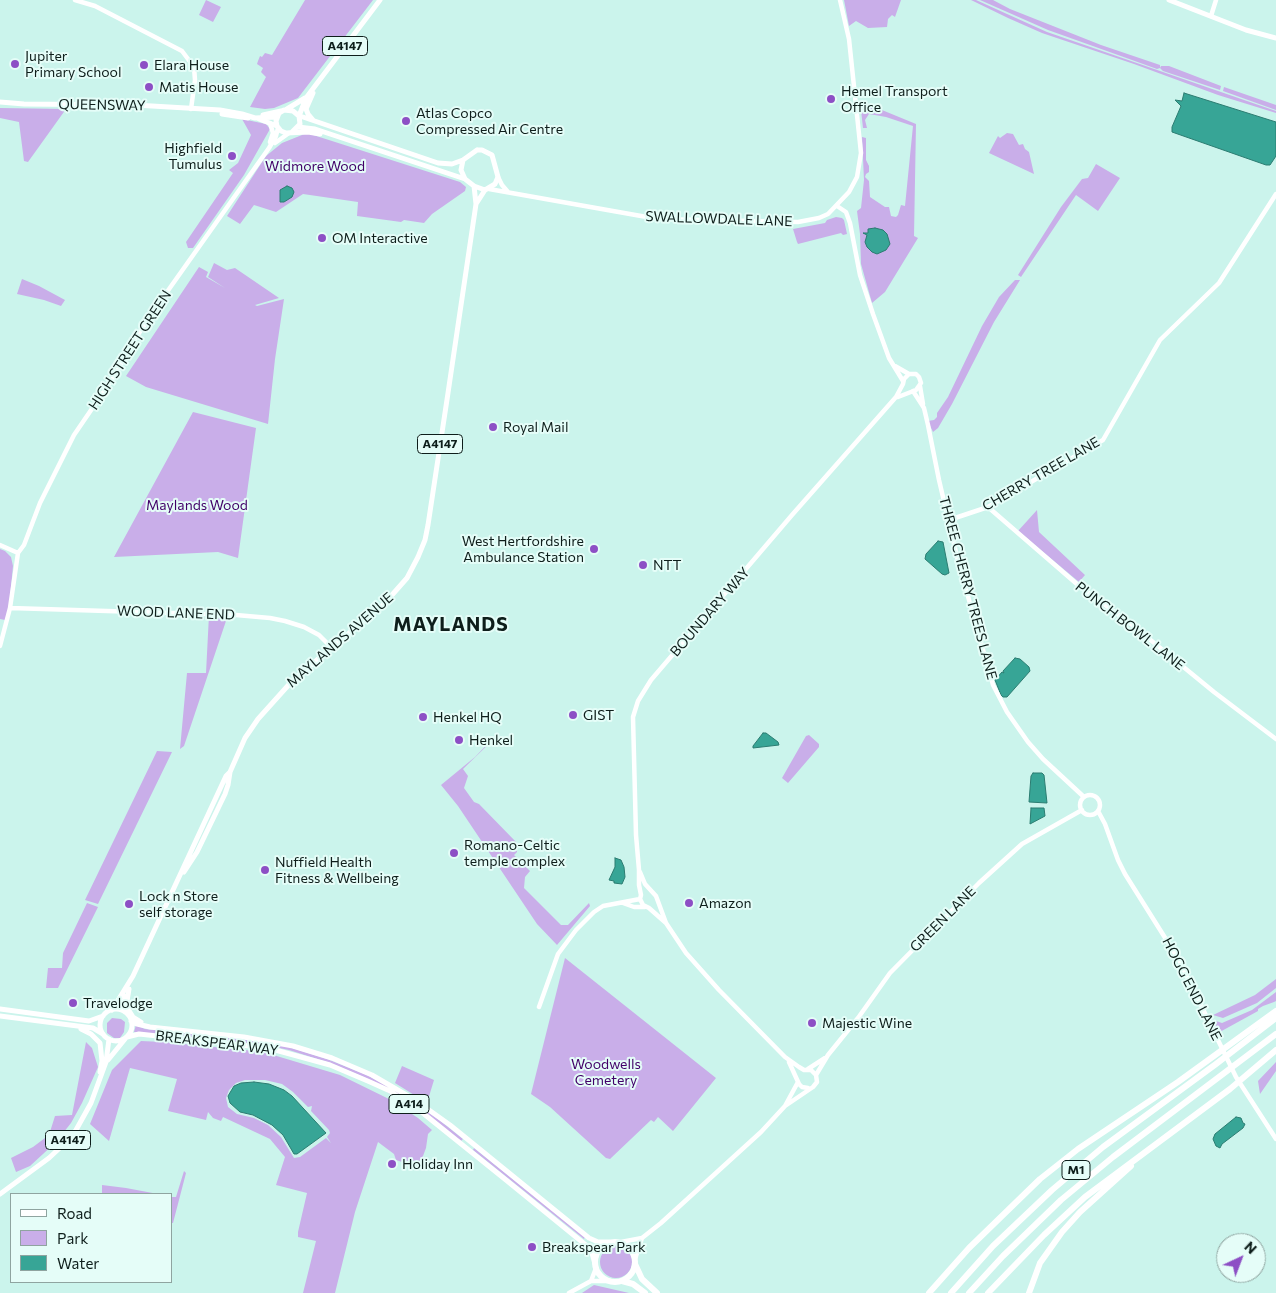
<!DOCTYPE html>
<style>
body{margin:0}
#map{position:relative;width:1276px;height:1293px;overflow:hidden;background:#cbf4ec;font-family:Commissioner,sans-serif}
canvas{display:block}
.legend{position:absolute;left:10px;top:1193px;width:162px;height:90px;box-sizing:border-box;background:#e5fdf8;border:1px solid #8fa4a0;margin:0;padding:6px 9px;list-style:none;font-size:15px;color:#0e1e1b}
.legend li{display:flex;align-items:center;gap:10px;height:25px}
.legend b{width:25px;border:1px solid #8fa4a0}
.north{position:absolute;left:1216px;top:1233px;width:50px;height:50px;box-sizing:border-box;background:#e5fdf8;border:1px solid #8fa4a0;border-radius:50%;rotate:43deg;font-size:14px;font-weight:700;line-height:20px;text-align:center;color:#0e1e1b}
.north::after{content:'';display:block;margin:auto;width:18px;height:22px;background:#8d4fc5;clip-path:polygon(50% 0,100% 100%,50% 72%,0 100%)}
</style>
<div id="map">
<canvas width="1276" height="1293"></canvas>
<ul class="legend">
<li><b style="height:6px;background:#fff"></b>Road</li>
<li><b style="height:14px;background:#c9aee9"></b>Park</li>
<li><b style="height:14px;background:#37a596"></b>Water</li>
</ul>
<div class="north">N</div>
</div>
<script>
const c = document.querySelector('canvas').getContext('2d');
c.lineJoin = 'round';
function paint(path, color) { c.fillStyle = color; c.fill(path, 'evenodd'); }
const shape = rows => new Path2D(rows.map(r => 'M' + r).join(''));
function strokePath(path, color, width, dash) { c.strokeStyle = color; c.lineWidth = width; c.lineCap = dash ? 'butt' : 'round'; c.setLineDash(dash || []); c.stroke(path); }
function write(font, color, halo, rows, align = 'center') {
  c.font = font + ' Commissioner,sans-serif'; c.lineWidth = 4; c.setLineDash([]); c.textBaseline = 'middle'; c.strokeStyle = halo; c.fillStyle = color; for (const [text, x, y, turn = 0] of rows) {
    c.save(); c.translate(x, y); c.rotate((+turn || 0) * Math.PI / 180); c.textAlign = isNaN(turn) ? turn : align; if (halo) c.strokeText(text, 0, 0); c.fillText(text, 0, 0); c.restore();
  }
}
const green = shape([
 [206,0,221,7,213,22,199,15],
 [305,0,373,0,298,98,274,108,265,109,250,107,266,77,261,72,263,68,257,64,258,61,260,56,262,57,265,53,272,55],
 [844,0,901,0,895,17,892,15,888,19,887,27,868,28,856,21,849,26],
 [971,0,976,0,1047,32,1276,111,1276,113,1218,95,1134,64,1042,33,1008,18],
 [980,0,993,0,1010,9,1101,45,1160,65,1160,68,1157,69,1132,60,1048,30],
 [1161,66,1169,66,1221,86,1220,90,1163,71,1160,68],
 [1224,87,1276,105,1276,110,1223,91],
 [860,101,916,124,914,236,918,238,885,292,872,303,861,264,860,234,857,211,861,208,864,180,862,137,866,138,866,160,869,166,869,172,866,174,865,177,869,181,870,197,885,207,889,207,891,216,896,217,898,215,901,205,905,206,913,126,886,117,869,114,865,120,867,128,863,128],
 [0,108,66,109,28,162,24,161,19,122,0,118],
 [242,119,266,124,270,129,244,175,193,248,188,248,186,242,233,173,229,170,238,163,251,135],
 [307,133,460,182,466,187,465,191,432,214,424,223,404,220,401,222,357,216,358,202,303,194,276,212,254,205,240,224,227,216,266,156,282,143],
 [1007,133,1013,134,1019,145,1023,144,1025,149,1029,152,1034,174,989,153,998,136,1000,138],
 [1096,164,1120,178,1098,211,1076,195,1021,277,1018,275,1061,207,1082,179,1088,178],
 [836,217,842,218,844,220,847,234,843,235,841,233,798,244,797,242,793,229,825,223,827,220],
 [214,263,227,270,235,268,279,298,255,305,257,306,284,299,275,359,268,424,146,387,126,376,199,267,208,272,206,277,225,288,208,277],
 [22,279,39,286,65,300,61,306,44,300,17,294],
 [1015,280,1020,280,994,322,952,404,938,428,933,432,928,421,934,420,937,417,937,413,948,397,982,326,999,297],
 [193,412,256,428,238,558,218,552,114,557],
 [1037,510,1039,532,1085,575,1079,582,1018,531],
 [0,549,5,551,11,557,13,566,9,608,5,620,0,619],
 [209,615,228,615,184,746,180,749,187,673,206,673],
 [498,733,497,736,463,769,468,776,464,788,474,802,479,804,517,843,517,852,514,855,530,871,525,877,524,888,561,925,568,925,589,903,590,906,557,945,537,924,458,806,441,785,475,757],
 [809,735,819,744,819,747,788,783,782,778,806,736],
 [157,751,172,752,98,904,85,900],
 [87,903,98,907,58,988,46,988,48,968,62,968,63,953],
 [565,958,716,1078,673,1131,658,1117,654,1122,651,1120,610,1159,606,1158,550,1107,531,1094],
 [1276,979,1276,988,1257,1003,1223,1018,1213,1015,1255,995],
 [1276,992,1276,1001,1274,1002,1263,1006,1258,1009,1258,1011,1218,1033,1213,1020,1222,1023,1252,1010],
 [112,1018,121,1019,125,1022,124,1032,120,1038,114,1038,107,1033,107,1023],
 [136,1025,145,1029,265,1042,289,1047,327,1059,367,1075,403,1095,438,1119,463,1139,461,1141,366,1078,330,1063,289,1050,265,1045,134,1032],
 [141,1041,163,1042,255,1051,270,1054,340,1075,391,1100,418,1118,432,1130,428,1134,426,1148,420,1164,405,1163,396,1160,394,1154,378,1142,355,1212,335,1293,303,1293,316,1241,298,1237,298,1232,307,1193,276,1185,285,1157,270,1139,223,1117,221,1121,213,1118,208,1112,206,1120,168,1111,177,1079,130,1068,109,1141,90,1124,112,1070],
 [245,1080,265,1080,282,1084,293,1092,308,1107,312,1106,311,1111,329,1130,330,1133,327,1137,331,1143,326,1138,300,1157,294,1158,281,1137,268,1125,254,1118,237,1114,228,1107,226,1098,229,1090,236,1083],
 [86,1042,92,1048,98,1067,82,1103,71,1123,56,1142,30,1166,16,1172,11,1158,33,1147,49,1135,55,1116,72,1115],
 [1276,1062,1276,1071,1260,1094,1258,1081],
 [402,1066,434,1080,427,1103,395,1083],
 [474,1148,585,1237,584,1239,473,1150],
 [184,1171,186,1173,173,1223,171,1223,171,1197,176,1197],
 [102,1185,126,1188,158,1194,102,1194],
 '600 1262a16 16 0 1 1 32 0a16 16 0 1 1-32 0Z',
 [594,1285,629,1293,582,1293]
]);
const water = shape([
 [1184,93,1276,122,1276,156,1270,165,1266,165,1172,132,1172,127,1181,106,1175,100,1182,101,1184,93],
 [287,186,292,188,294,192,292,197,284,202,280,202,280,190,287,186],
 [875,228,883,230,887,234,890,244,886,250,877,254,872,252,867,247,865,242,867,235,863,233,868,233,868,229,875,228],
 [938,541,943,542,949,573,945,575,942,574,925,559,926,554,938,541],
 [1015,658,1020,659,1029,667,1030,671,1007,697,1003,697,1001,695,995,680,1002,672,1004,673,1003,671,1015,658],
 [763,733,766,733,778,742,779,745,753,748,753,746,763,733],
 [1033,773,1042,773,1044,775,1047,803,1029,802,1031,776,1033,773],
 [1031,808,1044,808,1045,816,1030,824,1031,808],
 [615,858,621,860,624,867,625,877,622,884,614,883,614,881,609,880,615,867,615,858],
 [254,1082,269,1084,284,1090,292,1096,326,1133,297,1154,294,1154,283,1135,272,1125,253,1115,240,1112,230,1103,228,1096,234,1086,241,1083,254,1082],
 [1236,1117,1241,1118,1243,1123,1245,1124,1243,1128,1222,1144,1220,1148,1216,1146,1213,1139,1215,1134,1236,1117]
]);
const minor = shape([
 [75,0,95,6,182,51,194,67,195,80,191,109],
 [1211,16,1216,0],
 [270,142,273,133,270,123],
 [275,143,289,133],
 [498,177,502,185,508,192],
 [489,189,658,219,798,222,819,218,828,214,849,192,857,177,861,153,849,39,840,0],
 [837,206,846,212,850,223,860,275,873,314,889,358,903,381],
 [895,366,909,374,916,374,919,377,921,383,916,390,898,397],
 [920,386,923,404],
 [913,391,924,408,928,425,939,480,958,561,993,685,1007,712,1028,742,1043,759,1084,797],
 [988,507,1078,585,1131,624,1214,692,1276,739],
 [949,520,988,507,1103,440,1160,340,1219,283,1276,194],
 [0,545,18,553],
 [10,608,236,615,270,618,285,621,304,627,319,635,332,648],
 [0,646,10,608,18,553,24,545,40,503,74,435,115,375,135,339,162,299,269,148,276,136,278,128],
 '1080 805a10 10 0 1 1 20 0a10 10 0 1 1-20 0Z',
 [1098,811,1105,824,1118,860,1125,874,1179,960,1236,1077,1276,1139],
 [640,872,645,884,656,896,666,923,686,953,719,990,785,1057,799,1067,804,1070,811,1070,816,1075,817,1082,813,1087,785,1106],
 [623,903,634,907,645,907],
 [666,923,649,908,643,905,640,899,641,895,639,885,639,870,636,835,633,717,638,701,651,680,792,515,896,397,903,384,904,379,909,374],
 [539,1007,558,954,576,930,594,912,603,906,640,899],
 [789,1062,799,1084,802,1087,808,1088],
 [808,1069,825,1058],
 [816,1075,828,1055,858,1018,890,973,979,883,1022,844,1082,810],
 [621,1242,642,1238,661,1223,761,1132,785,1106,798,1082],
 [635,1259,642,1238],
 [591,1281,596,1268],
 [569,1293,591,1281,611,1281]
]);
const major = shape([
 [1169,0,1246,30,1276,38],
 [313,93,306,109,308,114,313,120],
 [0,102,24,104,135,105,220,110,242,114,255,118,277,117],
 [287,109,305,98],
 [222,114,248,118],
 [263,115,281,111],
 [299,116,306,98,380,0],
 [300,116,438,163,452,164,463,160],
 [259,119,277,126],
 [298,127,315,129,465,179],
 [292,132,300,124,299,116,293,111,284,110,279,113,276,121,277,126,281,131,286,133,308,132,320,134],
 [477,150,482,150,492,155,498,177,495,184,485,190,474,186,465,179,461,170,463,160,477,150],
 [476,204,485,190],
 [184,872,197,852,225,794,228,785,230,772],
 [129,989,127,1001,128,1009,133,1017,141,1022],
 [0,1009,89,1021,103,1016],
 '100 1025a16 16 0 1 1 32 0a16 16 0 1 1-32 0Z',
 [112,1010,133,976,226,776,230,772,245,738,258,719,293,680,384,604,407,578,418,557,425,540,428,525,448,393,476,204,474,186],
 [125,1012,123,1003,126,996],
 [0,1016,93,1028,103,1034],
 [131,1021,137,1024,150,1027,244,1037,293,1046,332,1058,372,1075,415,1100,450,1125,589,1238,598,1242,609,1242],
 [81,1029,91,1034,100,1043,102,1061,100,1072],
 [127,1037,139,1034,268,1048,330,1065,370,1082,390,1091,424,1114,506,1180,587,1246,592,1253,595,1264],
 [108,1060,125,1039],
 [0,1194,49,1158,65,1143,76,1130,91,1103,106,1062,109,1039]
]);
const highway = shape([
 '595 1262a20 20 0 1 1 40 0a20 20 0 1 1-40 0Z',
 [635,1264,642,1279,657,1293],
 [622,1281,633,1284,645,1293],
 [929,1293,969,1248,1040,1179,1078,1149,1178,1082,1276,1011],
 [951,1293,993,1246,1052,1190,1103,1147,1216,1064,1276,1018],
 [969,1293,1003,1256,1061,1200,1113,1157,1276,1034],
 [988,1293,1044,1235,1085,1197,1230,1089,1276,1050],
 [1029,1293,1040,1263,1062,1232,1080,1212,1131,1166]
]);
const markers = [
 [15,64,5,"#8d4fc5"],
 [144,65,5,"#8d4fc5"],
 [149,87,5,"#8d4fc5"],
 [831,99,5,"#8d4fc5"],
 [406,121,5,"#8d4fc5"],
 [232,156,5,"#8d4fc5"],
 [322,238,5,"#8d4fc5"],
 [493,427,5,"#8d4fc5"],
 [594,549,5,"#8d4fc5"],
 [643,565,5,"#8d4fc5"],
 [573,715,5,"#8d4fc5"],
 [423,717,5,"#8d4fc5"],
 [459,740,5,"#8d4fc5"],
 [454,853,5,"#8d4fc5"],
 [265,870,5,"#8d4fc5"],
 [689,903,5,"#8d4fc5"],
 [129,904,5,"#8d4fc5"],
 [73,1003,5,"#8d4fc5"],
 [812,1023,5,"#8d4fc5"],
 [392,1164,5,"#8d4fc5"],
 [532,1247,5,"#8d4fc5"]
];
const shields = [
 [345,46,45],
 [440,444,45],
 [409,1104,40],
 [68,1140,45],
 [1076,1170,28]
];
const shieldNames = [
 ["A4147",345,46],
 ["A4147",440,444],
 ["A414",409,1104],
 ["A4147",68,1140],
 ["M1",1076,1170]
];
const poiNames = [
 ["Jupiter",25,56],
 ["Primary School",25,72],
 ["Elara House",154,65],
 ["Matis House",159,87],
 ["Hemel Transport",841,91],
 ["Office",841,107],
 ["Atlas Copco",416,113],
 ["Compressed Air Centre",416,129],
 ["Highfield",222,148,"right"],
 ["Tumulus",222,164,"right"],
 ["OM Interactive",332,238],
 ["Royal Mail",503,427],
 ["West Hertfordshire",584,541,"right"],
 ["Ambulance Station",584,557,"right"],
 ["NTT",653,565],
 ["GIST",583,715],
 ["Henkel HQ",433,717],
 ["Henkel",469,740],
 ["Romano-Celtic",464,845],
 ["temple complex",464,861],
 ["Nuffield Health",275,862],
 ["Fitness & Wellbeing",275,878],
 ["Lock n Store",139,896],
 ["self storage",139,912],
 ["Amazon",699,903],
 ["Travelodge",83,1003],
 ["Majestic Wine",822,1023],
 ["Holiday Inn",402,1164],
 ["Breakspear Park",542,1247]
];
const streetNames = [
 ["QUEENSWAY",102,105,1],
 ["SWALLOWDALE LANE",719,219,2],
 ["HIGH STREET GREEN",130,350,-57],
 ["CHERRY TREE LANE",1041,474,-30],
 ["THREE CHERRY TREES LANE",968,588,75],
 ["BOUNDARY WAY",710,612,-49],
 ["WOOD LANE END",176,613,2],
 ["PUNCH BOWL LANE",1130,626,38],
 ["MAYLANDS AVENUE",340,640,-41],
 ["GREEN LANE",943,919,-45],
 ["HOGG END LANE",1192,989,63],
 ["BREAKSPEAR WAY",217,1043,7]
];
const parkNames = [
 ["Widmore Wood",315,166],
 ["Maylands Wood",197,505],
 ["Woodwells",606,1064],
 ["Cemetery",606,1080]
];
const districtNames = [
 ["MAYLANDS",451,625]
];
paint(green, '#c9aee9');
paint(water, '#37a596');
strokePath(water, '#2b7c71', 1);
strokePath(minor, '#fff', 4.5);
strokePath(major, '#fff', 5);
strokePath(highway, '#fff', 6);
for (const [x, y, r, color] of markers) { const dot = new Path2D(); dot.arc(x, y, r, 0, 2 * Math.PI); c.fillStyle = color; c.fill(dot); strokePath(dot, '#e5fdf8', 2); }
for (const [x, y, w] of shields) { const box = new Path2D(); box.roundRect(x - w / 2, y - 9.5, w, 19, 4); c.fillStyle = '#e5fdf8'; c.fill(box); strokePath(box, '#0e1e1b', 1); }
write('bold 12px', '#0e1e1b', null, shieldNames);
write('14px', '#0e1e1b', '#e5fdf8', poiNames, 'left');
write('14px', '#0e1e1b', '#e5fdf8', streetNames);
write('14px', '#410068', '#e5fdf8', parkNames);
c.letterSpacing = '1px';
write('bold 19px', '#0e1e1b', '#e5fdf8', districtNames);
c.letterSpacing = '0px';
</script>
